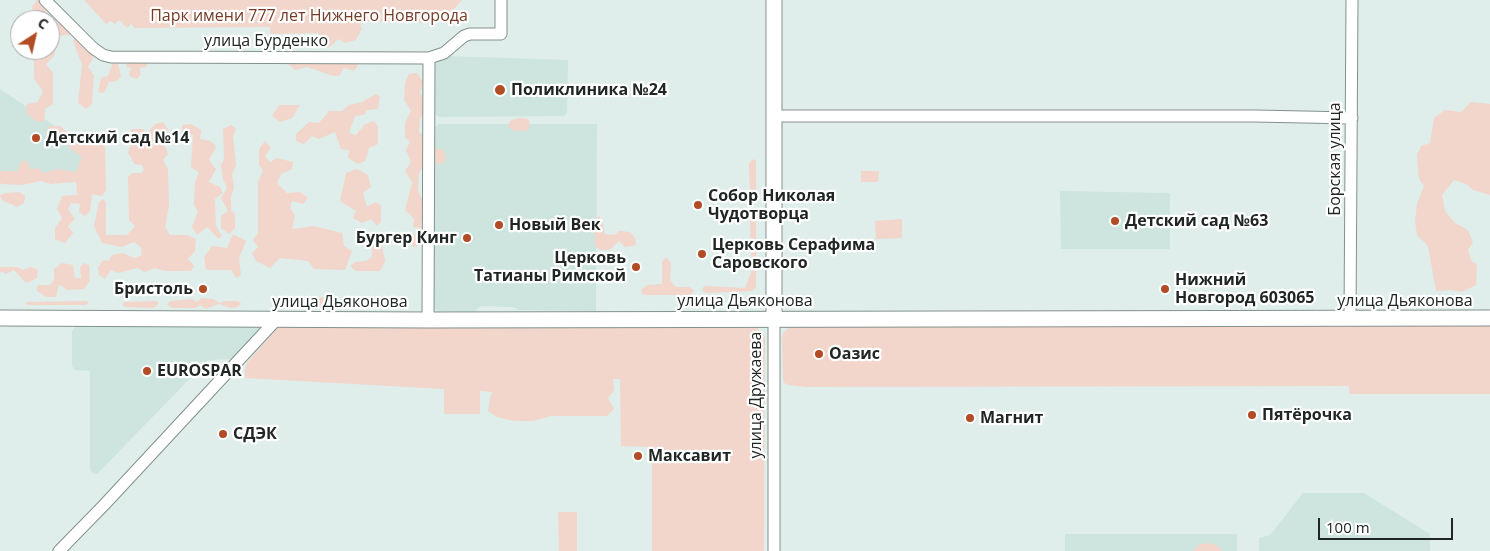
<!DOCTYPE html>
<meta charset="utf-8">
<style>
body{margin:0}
#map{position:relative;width:1490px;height:551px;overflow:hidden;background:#dfeeea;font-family:"Open Sans",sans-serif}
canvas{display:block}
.north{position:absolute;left:10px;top:10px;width:50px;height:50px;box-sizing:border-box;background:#fff;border:1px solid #a6a8a7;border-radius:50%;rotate:35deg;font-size:14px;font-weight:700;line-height:20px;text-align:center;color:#202624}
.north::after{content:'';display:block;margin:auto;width:18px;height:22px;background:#b24c24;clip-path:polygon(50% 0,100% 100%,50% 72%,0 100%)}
.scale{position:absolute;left:1318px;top:518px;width:135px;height:22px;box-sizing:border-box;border:2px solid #202624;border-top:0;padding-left:6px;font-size:15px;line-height:18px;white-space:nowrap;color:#202624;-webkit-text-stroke:4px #fff;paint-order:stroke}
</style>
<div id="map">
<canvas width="1490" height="551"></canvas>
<div class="north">С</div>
<div class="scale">100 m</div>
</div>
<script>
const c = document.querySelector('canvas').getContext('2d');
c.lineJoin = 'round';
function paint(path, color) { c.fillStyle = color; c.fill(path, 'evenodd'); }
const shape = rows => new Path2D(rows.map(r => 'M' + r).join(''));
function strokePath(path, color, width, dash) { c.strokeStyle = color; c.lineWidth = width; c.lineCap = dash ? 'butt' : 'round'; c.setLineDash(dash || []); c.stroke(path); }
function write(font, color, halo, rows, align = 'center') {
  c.font = font + ' "Open Sans",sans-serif'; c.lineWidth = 4.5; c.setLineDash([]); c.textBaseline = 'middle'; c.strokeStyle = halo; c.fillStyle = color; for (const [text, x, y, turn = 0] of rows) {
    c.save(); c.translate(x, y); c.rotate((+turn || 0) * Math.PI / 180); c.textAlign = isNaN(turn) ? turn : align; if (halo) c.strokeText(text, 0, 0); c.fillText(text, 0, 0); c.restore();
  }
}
const built = shape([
 [445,56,568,60,567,114,563,116,439,117,435,114,432,109,432,72,436,63],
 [0,89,88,148,87,176,0,179],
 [439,124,597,124,596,311,519,310,513,307,480,306,474,312,439,312,436,310,433,304,432,132,434,127],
 [1060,191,1170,193,1170,249,1061,249],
 [76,326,255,326,258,327,259,331,234,359,208,360,97,474,93,473,90,470,90,371,75,370,72,366,72,331],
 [1303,493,1364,493,1430,534,1430,551,1259,551,1259,538,1270,535],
 [1065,534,1237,534,1237,551,1065,551]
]);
const green = shape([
 [37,0,44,4,48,20,61,17,72,29,70,35,55,36,55,55,46,64,53,73,53,104,45,109,44,121,37,122,26,113,27,104,38,102,43,91,34,79,34,60,40,50,50,50,50,20,34,20,32,7],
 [84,0,462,0,453,10,445,15,430,17,429,23,363,21,360,26,362,28,356,40,345,43,339,39,328,48,317,39,319,33,270,34,270,27,135,28,131,24,127,28,119,20,115,24,111,21,106,24],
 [78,35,94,56,88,67,94,75,92,104,86,109,78,103,82,65,73,41],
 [299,59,310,64,318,59,354,59,358,65,354,71,344,68,339,76,333,76,307,67,295,70,288,64],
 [126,61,149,62,146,67,139,68,141,74,137,79,131,77,129,74,131,68,127,67],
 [113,62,118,63,121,76,117,81,109,82,104,93,98,92,101,78,108,76],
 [417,73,423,82,420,93,427,103,427,110,420,118,419,132,426,138,422,145,422,151,430,155,435,148,444,150,446,160,440,165,435,161,427,161,419,173,418,191,427,209,427,218,421,223,423,233,420,245,413,247,410,240,419,228,413,227,414,219,405,210,412,182,405,171,411,162,406,150,410,142,405,137,405,123,411,111,404,100,405,83,409,74],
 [376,94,380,97,378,109,367,110,364,115,355,116,349,133,356,135,365,124,374,121,378,127,378,144,369,148,365,161,358,164,348,158,349,150,341,149,335,132,319,139,312,136,304,144,296,141,296,134,309,122,319,123,329,111,342,111,349,105,362,102],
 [1471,102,1490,104,1490,195,1473,190,1466,184,1454,180,1442,195,1445,211,1455,223,1468,230,1473,243,1468,250,1472,262,1477,264,1476,285,1462,292,1450,290,1436,291,1428,246,1417,235,1415,221,1417,204,1424,186,1419,179,1417,155,1421,146,1430,143,1434,118,1445,110,1461,112],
 [279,105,300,105,292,118,280,122,272,116],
 [519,118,528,119,530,126,526,131,513,131,508,126,511,120],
 [163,122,168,129,163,142,168,154,163,160,168,169,169,206,165,227,170,235,187,235,196,239,195,251,188,259,194,266,191,271,165,271,155,268,144,272,138,268,118,273,111,270,105,279,99,275,98,267,103,260,109,261,112,255,123,253,134,258,142,255,141,247,134,242,122,247,102,243,94,226,99,202,103,199,106,202,106,235,127,235,135,226,129,220,128,177,132,173,141,173,144,170,142,165,134,164,128,152,131,145,144,143,142,138,130,136,131,129,143,129,147,133,155,124],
 [191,124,201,130,200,139,211,141,216,147,209,160,216,169,209,182,220,187,223,193,215,199,216,226,222,236,219,239,207,227,197,235,192,227,198,211,194,205,195,182,199,173,191,167,193,135,182,132,182,125],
 [231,125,236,129,233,136,236,165,232,175,234,187,231,197,231,210,235,214,235,228,229,234,221,228,221,216,228,211,221,198,227,188,223,179,221,165,224,159,223,129],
 [49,126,60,126,69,134,77,135,89,145,98,140,105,146,106,190,102,196,92,194,90,211,85,216,79,212,80,204,71,203,68,209,75,219,68,226,73,233,65,243,55,239,55,228,62,218,57,209,62,196,77,195,76,182,51,184,41,181,22,185,1,184,0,182,0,172,2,171,18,171,20,164,23,160,28,162,30,169,38,168,44,173,57,169,76,172,82,157,69,148,69,143,63,144,46,133],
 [265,141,271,148,265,156,270,162,277,158,293,162,292,169,281,174,277,183,287,193,300,192,308,198,303,204,292,201,290,208,295,215,292,229,314,226,342,233,344,246,352,251,345,270,314,269,308,261,280,258,270,268,256,261,252,253,258,247,253,240,258,233,258,182,263,170,259,165,259,149],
 [753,159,756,161,756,193,753,196,750,194,749,163],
 [357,169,368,175,371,187,363,193,367,207,375,202,381,205,381,222,377,226,371,219,362,223,353,218,356,211,340,201,346,173],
 [861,171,879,171,878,182,861,182],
 [19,192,25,196,24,203,17,207,2,200,0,195,6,193],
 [599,216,602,220,605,234,615,235,619,231,630,232,635,238,636,245,625,247,619,241,610,250,600,250,595,246,594,220],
 [753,216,756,219,756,260,753,263,751,262,750,220],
 [902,219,902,238,876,239,875,221],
 [233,234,246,241,239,258,241,275,236,278,231,270,206,270,204,257,212,246,227,248],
 [375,237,381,240,385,261,380,271,356,271,350,266,355,262,366,261,372,257,371,240],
 [666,257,671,263,670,280,676,287,689,287,694,290,691,295,643,295,641,290,647,285,662,284,662,262],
 [62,263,73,265,75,278,81,278,80,267,84,263,89,265,90,280,84,289,67,290,59,284,56,297,46,297,36,290,38,285,50,285,54,280,54,269],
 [0,267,17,267,23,270,31,267,38,270,37,278,26,283,14,270,6,274,2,271,0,273],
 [752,270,756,271,756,287,752,291,706,293,702,290,704,286,745,288],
 [335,297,339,301,336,306,316,308,308,303,314,298],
 [202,298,213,299,220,303,224,301,237,301,241,303,238,307,230,308,219,304,206,309,200,305,195,308,172,308,167,305,170,301,192,299,197,302],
 [86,301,89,302,86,305,28,305,25,304,27,302],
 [156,301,159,303,154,308,125,307,122,304,125,302],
 [1490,324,1490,394,1350,394,1349,386,806,387,789,385,784,383,783,380,782,337,784,332,791,326],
 [281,326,751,326,757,328,762,331,765,337,764,551,652,551,652,447,621,446,620,379,613,379,614,390,608,398,614,409,607,416,551,416,533,421,514,421,497,417,488,411,491,394,493,392,480,391,480,414,444,414,444,389,245,378,245,368,247,363,277,328],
 [558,512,577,512,577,551,559,551],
 [1207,543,1214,544,1220,548,1222,551,1193,551,1200,544]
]);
const street = shape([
 [45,0,93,48,103,55,111,57,429,58,444,53,464,36,470,34,501,34,501,0],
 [774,116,1255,116,1352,118],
 [1350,319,1352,0],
 [428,320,429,58],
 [59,551,104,505,277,319],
 [774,551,774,318]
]);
const secondary = shape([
 [0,318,428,320,1490,318],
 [774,318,774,0]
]);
const markers = [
 [500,90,6,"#b24c24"],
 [36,138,5,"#b24c24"],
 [698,205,5,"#b24c24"],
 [1115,221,5,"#b24c24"],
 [499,225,5,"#b24c24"],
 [467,238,5,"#b24c24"],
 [702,254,5,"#b24c24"],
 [636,267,5,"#b24c24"],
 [203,289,5,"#b24c24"],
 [1165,289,5,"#b24c24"],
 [819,354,5,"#b24c24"],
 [147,371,5,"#b24c24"],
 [1252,415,5,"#b24c24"],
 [970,418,5,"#b24c24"],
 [223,434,5,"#b24c24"],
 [638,456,5,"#b24c24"]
];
const parkNames = [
 ["Парк имени 777 лет Нижнего Новгорода",309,16]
];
const streetNames = [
 ["улица Бурденко",266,41],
 ["Борская улица",1335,159,-90],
 ["улица Дьяконова",745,301],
 ["улица Дьяконова",1405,301],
 ["улица Дьяконова",340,302],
 ["улица Дружаева",756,395,-90]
];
const poiNames = [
 ["Поликлиника №24",511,90],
 ["Детский сад №14",46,138],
 ["Собор Николая",708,196],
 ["Чудотворца",708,214],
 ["Детский сад №63",1125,221],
 ["Новый Век",509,225],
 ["Бургер Кинг",457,238,"right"],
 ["Церковь Серафима",712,245],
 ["Саровского",712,263],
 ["Церковь",626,258,"right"],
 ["Татианы Римской",626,276,"right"],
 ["Нижний",1175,280],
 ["Новгород 603065",1175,298],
 ["Бристоль",193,289,"right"],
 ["Оазис",829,354],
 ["EUROSPAR",157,371],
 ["Пятёрочка",1262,415],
 ["Магнит",980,418],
 ["СДЭК",233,434],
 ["Максавит",648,456]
];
paint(built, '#cde5de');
paint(green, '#f2d5cb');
strokePath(street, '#83918c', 13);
strokePath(secondary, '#83918c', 17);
strokePath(street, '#fff', 11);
strokePath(secondary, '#fff', 15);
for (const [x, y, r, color] of markers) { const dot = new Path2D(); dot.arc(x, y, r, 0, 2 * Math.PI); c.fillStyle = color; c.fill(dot); strokePath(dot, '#fff', 2); }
write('16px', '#753b26', '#fff', parkNames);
write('16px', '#202624', '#fff', streetNames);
write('bold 16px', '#202624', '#fff', poiNames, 'left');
</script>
